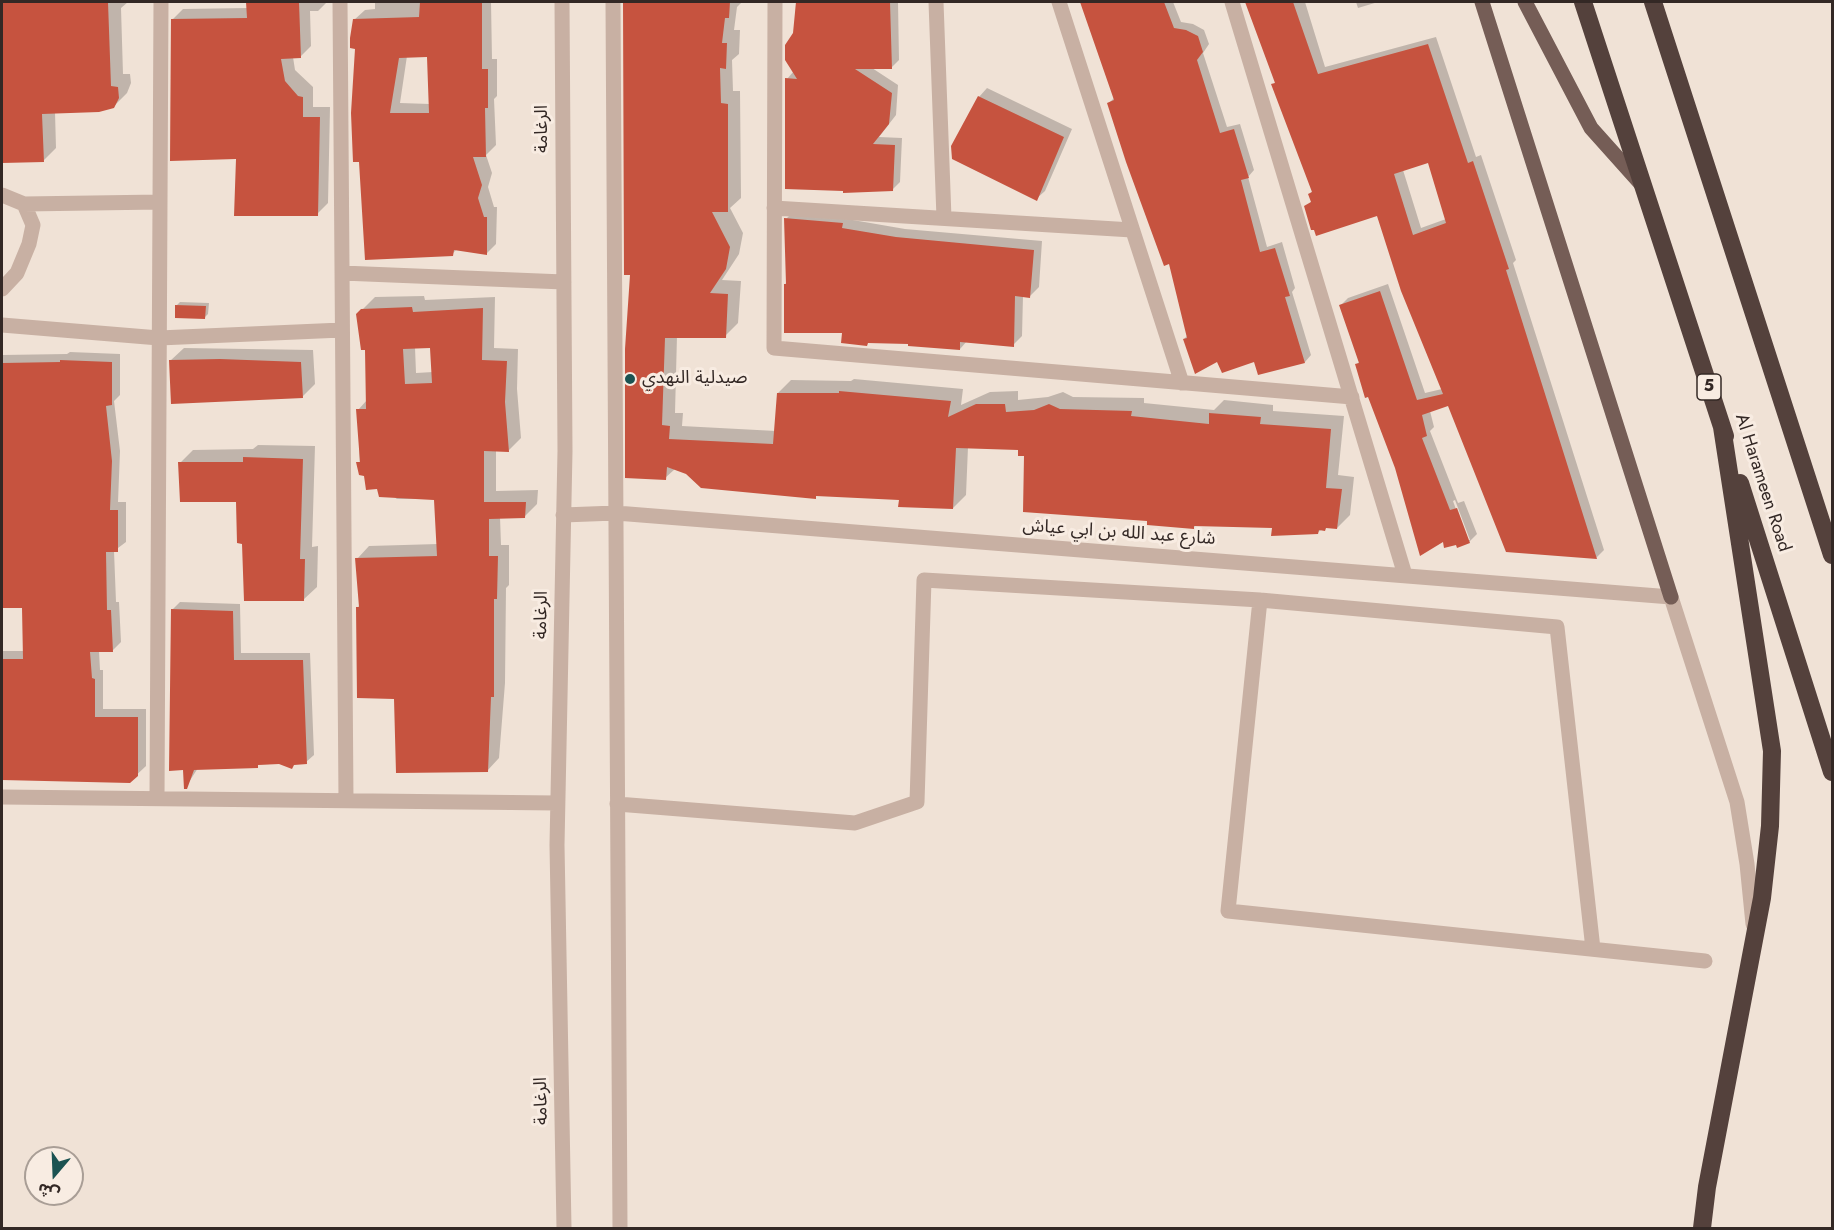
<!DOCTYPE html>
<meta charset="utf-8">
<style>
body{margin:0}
#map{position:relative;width:1834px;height:1230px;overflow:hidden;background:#f0e2d6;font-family:Jost,"Noto Sans Arabic",sans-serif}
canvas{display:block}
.frame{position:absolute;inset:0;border:3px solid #332825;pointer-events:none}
.north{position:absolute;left:24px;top:1146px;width:60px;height:60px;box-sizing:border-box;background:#f8ece2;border:2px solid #a99e96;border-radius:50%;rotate:199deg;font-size:16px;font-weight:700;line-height:24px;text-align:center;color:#332825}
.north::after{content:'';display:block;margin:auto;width:21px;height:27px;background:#1b5352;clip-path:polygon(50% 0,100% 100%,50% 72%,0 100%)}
</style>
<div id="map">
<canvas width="1834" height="1230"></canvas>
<div class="frame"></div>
<div class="north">ش</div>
</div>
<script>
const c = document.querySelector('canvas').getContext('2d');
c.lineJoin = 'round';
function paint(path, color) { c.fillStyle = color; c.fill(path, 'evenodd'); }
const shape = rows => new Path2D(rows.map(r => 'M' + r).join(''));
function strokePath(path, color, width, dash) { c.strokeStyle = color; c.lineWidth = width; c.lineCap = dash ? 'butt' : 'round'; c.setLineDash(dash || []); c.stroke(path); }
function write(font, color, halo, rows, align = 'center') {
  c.font = font + ' Jost,"Noto Sans Arabic",sans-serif'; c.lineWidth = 6; c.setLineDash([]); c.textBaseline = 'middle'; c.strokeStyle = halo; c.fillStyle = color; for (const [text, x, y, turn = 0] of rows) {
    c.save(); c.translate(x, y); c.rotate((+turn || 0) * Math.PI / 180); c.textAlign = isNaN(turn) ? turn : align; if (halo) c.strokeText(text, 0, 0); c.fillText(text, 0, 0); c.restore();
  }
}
const shadow = shape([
 [2,2,128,2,121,8,123,74,130,74,131,83,127,93,114,106,55,112,56,148,43,161,2,161],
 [247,2,327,2,318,11,310,11,311,46,300,57,293,57,295,70,313,87,313,107,330,107,328,203,317,214,237,158,172,20,183,9,248,8],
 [375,2,491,2,492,59,497,59,497,96,494,99,496,145,486,155,492,173,488,187,494,207,497,207,496,244,486,254,457,249,452,254,357,48,354,20,365,10,375,9],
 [407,56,429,56,430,104,400,103],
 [624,2,742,2,737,7,734,30,740,30,739,54,732,60,733,91,740,91,741,198,730,208,743,233,739,254,722,280,741,281,738,323,725,336,677,336,675,413,683,413,682,426,776,431,778,393,791,380,851,381,854,379,963,389,961,405,990,392,1018,391,1018,400,1048,397,1063,392,1073,397,1144,398,1144,403,1214,410,1224,400,1273,405,1273,411,1344,416,1338,475,1354,477,1350,515,1337,528,1328,526,1318,532,1273,527,1196,525,1193,528,1148,520,1019,449,968,447,966,495,953,508,900,499,818,495,815,497,675,469,665,478,631,274,626,274],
 [796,2,898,2,899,60,891,68,872,68,898,85,896,115,879,137,902,138,900,182,892,190,787,79,794,71],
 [1081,2,1173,2,1181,22,1193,24,1204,30,1209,44,1203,53,1227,127,1240,124,1254,170,1248,177,1267,247,1282,242,1295,288,1292,292,1311,355,1305,362,1259,373,1255,360,1217,360,1184,339,1188,335,1170,262,1109,103,1115,97],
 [1246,2,1305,2,1325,67,1436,37,1476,157,1481,155,1516,260,1513,263,1604,550,1596,558,1449,404,1430,411,1434,427,1430,431,1458,503,1464,501,1477,534,1469,542,1457,543,1444,539,1396,468,1357,364,1360,361,1341,305,1348,298,1388,284,1425,393,1442,389,1377,215,1306,207,1312,201,1310,194,1313,190,1273,85,1276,81],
 [1429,161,1446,219,1421,228,1403,170],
 [1455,500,1470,540,1467,540,1453,501],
 [1356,2,1378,2,1358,8],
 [987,88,1072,129,1045,191,1036,199,979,97],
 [795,210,905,229,1042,241,1039,287,1030,296,1023,296,1022,336,1013,345,967,341,960,349,843,332,785,284,788,282,786,219],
 [424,296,425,300,495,297,494,348,518,349,517,389,521,438,508,451,496,450,496,491,538,490,537,504,525,516,500,517,501,545,509,545,509,585,506,588,505,683,499,758,487,771,395,697,358,607,361,604,357,559,369,546,438,544,436,499,397,499,360,473,358,410,367,400,366,348,358,314,375,297],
 [415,347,431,347,433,372,416,373],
 [180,302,209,303,208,314,204,318,176,306],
 [184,348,313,350,315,384,302,397,170,361],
 [70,352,120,354,120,395,114,401,120,451,118,502,126,502,126,542,114,551,116,602,119,602,121,642,112,651,99,651,100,670,103,670,103,709,146,709,146,766,130,781,2,778,2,651,24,651,24,606,2,606,2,355,67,354],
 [258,445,315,446,312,547,318,546,317,587,303,600,244,542,238,500,180,463,193,450,253,449],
 [180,602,240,604,241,653,310,653,314,755,306,762,198,768,189,782,172,610]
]);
const building = shape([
 [2,2,108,2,111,86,118,87,119,98,114,108,99,112,42,114,44,162,2,163],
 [246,2,299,2,301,58,281,59,285,81,298,96,303,97,303,117,320,117,318,216,234,216,236,159,170,161,171,19,247,18],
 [420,2,482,2,482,69,488,69,488,108,485,108,486,157,473,157,482,185,478,198,484,217,487,217,487,255,454,250,453,256,365,260,359,162,353,162,351,113,355,49,350,48,350,38,353,19,419,17],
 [427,57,429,113,390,113,399,58],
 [623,2,730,2,729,18,725,18,722,43,727,43,726,69,720,68,721,103,728,104,728,212,712,212,730,247,726,269,710,293,728,294,726,338,665,338,662,425,670,426,669,439,773,444,777,393,839,393,839,391,951,401,948,417,976,404,1005,404,1006,412,1034,410,1049,404,1060,409,1132,411,1131,416,1209,424,1209,413,1261,417,1260,424,1331,429,1326,488,1342,489,1337,529,1326,528,1325,531,1319,530,1318,534,1271,536,1272,528,1194,526,1194,529,1147,525,1147,521,1023,512,1024,456,1018,456,1018,450,956,448,953,509,898,507,899,500,816,496,816,499,701,488,686,474,667,467,666,480,625,478,625,349,630,275,624,275],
 [796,2,890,2,892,69,855,69,892,93,889,124,873,144,895,145,893,191,843,193,843,191,785,189,785,78,797,79,785,60,785,45,793,33],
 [1080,2,1164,2,1174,28,1186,30,1198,36,1203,52,1197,60,1220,133,1234,129,1249,178,1241,180,1260,252,1275,248,1290,296,1285,297,1305,363,1258,375,1254,362,1222,373,1217,362,1195,374,1183,339,1187,338,1169,264,1164,266,1126,162,1107,103,1114,100],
 [1245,2,1293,2,1318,74,1428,44,1468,163,1473,161,1509,269,1506,270,1597,559,1506,552,1448,406,1422,415,1427,436,1422,438,1450,510,1457,508,1470,543,1457,548,1456,545,1444,548,1443,542,1420,556,1395,468,1368,397,1365,398,1355,364,1359,363,1339,305,1380,291,1417,400,1443,394,1401,291,1377,216,1316,236,1314,230,1311,230,1304,206,1311,202,1308,194,1312,192,1271,84,1275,83],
 [1428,163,1446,223,1413,235,1394,174],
 [978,96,1064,137,1037,201,952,159,951,146],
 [784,218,843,223,842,228,896,237,1034,250,1030,298,1015,296,1014,347,960,342,960,350,908,346,908,344,868,343,867,346,841,343,842,333,784,333,784,284,786,284],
 [175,305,206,306,205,319,175,318],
 [412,307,413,312,483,308,482,360,507,361,505,402,509,452,484,451,484,502,526,502,525,518,489,519,489,556,498,556,497,599,494,599,494,697,491,697,488,772,396,773,394,699,357,698,356,607,359,607,355,558,437,556,434,500,379,497,377,489,366,490,364,476,359,475,356,462,360,462,356,409,366,409,365,350,361,350,356,314,361,309],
 [430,348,432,383,405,384,403,349],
 [220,359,301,362,303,398,171,404,169,360],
 [60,360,112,362,112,405,106,406,112,461,110,510,118,510,118,552,106,552,107,610,111,610,113,652,90,652,92,678,95,679,95,717,138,717,138,776,130,783,2,780,2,659,23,659,22,608,2,608,2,363,60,362],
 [243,457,303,459,300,559,305,559,304,601,244,601,242,544,237,543,236,502,180,502,178,462,243,462],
 [171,609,233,611,234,660,303,660,307,764,294,765,292,769,279,764,258,765,258,768,194,770,187,789,184,789,183,770,169,771]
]);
const minor = shape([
 [340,2,346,800],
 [562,2,565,451,557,845,564,1228],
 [613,2,620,1228],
 [775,2,774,348,1352,397],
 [936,2,944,218],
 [1059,2,1182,383],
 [1232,2,1405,575],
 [2,195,24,204,33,225,29,244,17,273,2,289],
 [24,204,160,202],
 [774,208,1132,230],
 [342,273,564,282],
 [2,325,159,338,342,330],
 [563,515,616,513,1671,597,1737,802,1747,864,1753,924],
 [1260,600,1228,911,1705,961],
 [2,797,557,803],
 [157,798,161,2],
 [617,804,855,823,917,802,924,580,1260,600,1557,627,1593,949]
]);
const major = shape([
 [1482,2,1671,597],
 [1525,2,1591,128,1642,185]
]);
const highway = shape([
 [1583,2,1725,436],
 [1653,2,1832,555],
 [1740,483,1832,772],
 [1702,1228,1707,1187,1762,898,1770,826,1772,751,1722,427]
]);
const markers = [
 [630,379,6,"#1b5352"]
];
const shields = [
 [1709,387,24]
];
const shieldNames = [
 ["5",1709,387]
];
const streetNames = [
 ["الرغامة",543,129,-90],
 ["Al Harameen Road",1762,483,72],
 ["شارع عبد الله بن ابي عياش",1119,533,4],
 ["الرغامة",542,615,-89],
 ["الرغامة",542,1101,-91]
];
const poiNames = [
 ["صيدلية النهدي",642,379]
];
paint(shadow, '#0003');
paint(building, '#c6533f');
strokePath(minor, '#c8b0a3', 15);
strokePath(major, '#755d56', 15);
strokePath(highway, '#54413c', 18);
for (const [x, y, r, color] of markers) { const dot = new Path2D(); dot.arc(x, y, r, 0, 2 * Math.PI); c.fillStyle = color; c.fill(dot); strokePath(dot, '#f8ece2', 2); }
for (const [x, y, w] of shields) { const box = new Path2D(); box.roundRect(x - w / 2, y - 13, w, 26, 4.5); c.fillStyle = '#f8ece2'; c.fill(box); strokePath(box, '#332825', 1.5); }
write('bold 16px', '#332825', null, shieldNames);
write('18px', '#332825', '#f8ece2', streetNames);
write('18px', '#332825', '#f8ece2', poiNames, 'left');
</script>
